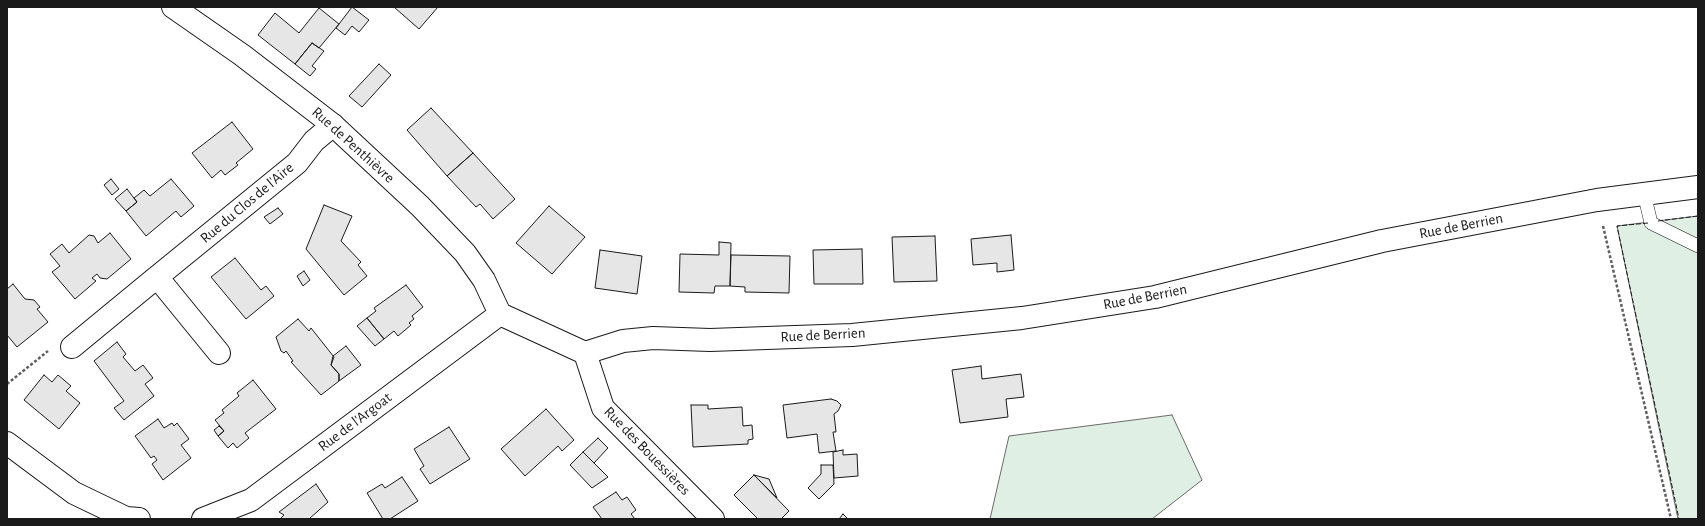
<!DOCTYPE html>
<meta charset="utf-8">
<style>
body{margin:0}
#map{position:relative;width:1705px;height:526px;overflow:hidden;background:#fff;font-family:"Alegreya Sans",sans-serif}
canvas{display:block}
.frame{position:absolute;inset:0;border:8px solid #1a1a1a;pointer-events:none}
</style>
<div id="map">
<canvas width="1705" height="526"></canvas>
<div class="frame"></div>
</div>
<script>
const c = document.querySelector('canvas').getContext('2d');
c.lineJoin = 'round';
function paint(path, color) { c.fillStyle = color; c.fill(path, 'evenodd'); }
const shape = rows => new Path2D(rows.map(r => 'M' + r).join(''));
function strokePath(path, color, width, dash) { c.strokeStyle = color; c.lineWidth = width; c.lineCap = dash ? 'butt' : 'round'; c.setLineDash(dash || []); c.stroke(path); }
function write(font, color, halo, rows, align = 'center') {
  c.font = font + ' "Alegreya Sans",sans-serif'; c.lineWidth = 3; c.setLineDash([]); c.textBaseline = 'middle'; c.strokeStyle = halo; c.fillStyle = color; for (const [text, x, y, turn = 0] of rows) {
    c.save(); c.translate(x, y); c.rotate((+turn || 0) * Math.PI / 180); c.textAlign = isNaN(turn) ? turn : align; if (halo) c.strokeText(text, 0, 0); c.fillText(text, 0, 0); c.restore();
  }
}
const green = shape([
 [1698,216,1698,519,1678,519,1617,226,1698,216],
 [1172,415,1202,480,1152,519,990,519,1009,436,1172,415]
]);
const building = shape([
 [352,7,369,20,359,32,352,26,345,35,336,28,352,7],
 [394,7,438,7,419,29,394,7],
 [319,8,339,24,319,48,312,43,295,64,258,35,275,13,299,33,319,8],
 [312,43,324,51,312,66,316,69,310,76,295,64,312,43],
 [379,64,391,75,362,107,349,96,379,64],
 [431,108,473,153,447,176,407,130,431,108],
 [232,122,253,149,236,163,238,165,225,175,221,170,212,178,192,153,232,122],
 [473,153,515,199,493,219,480,204,476,207,447,176,473,153],
 [111,179,119,189,112,195,104,185,111,179],
 [171,179,194,206,181,217,176,211,146,236,126,211,137,202,134,198,144,190,150,196,171,179],
 [127,189,137,202,126,211,115,199,127,189],
 [324,205,352,216,341,241,361,262,358,265,367,276,344,295,306,249,324,205],
 [549,206,585,237,552,274,516,243,549,206],
 [278,208,283,214,270,224,264,217,278,208],
 [110,233,131,259,107,279,100,278,97,274,92,278,96,281,75,299,52,272,60,266,50,254,62,244,69,253,89,235,94,236,98,243,110,233],
 [1011,235,1014,270,997,272,997,263,973,265,971,239,1011,235],
 [935,236,937,281,894,282,892,237,935,236],
 [719,242,731,243,730,286,715,286,714,293,679,292,680,254,719,255,719,242],
 [862,249,863,284,814,284,813,250,862,249],
 [600,250,642,256,637,294,595,288,600,250],
 [731,255,790,256,789,293,745,292,745,287,730,286,731,255],
 [235,258,261,290,266,286,274,296,246,319,211,277,235,258],
 [304,271,310,280,303,286,297,276,304,271],
 [13,284,25,299,34,300,40,307,37,309,48,322,17,347,7,335,7,289,13,284],
 [406,285,423,307,412,316,414,319,409,323,411,325,398,336,394,331,384,339,367,318,376,311,374,308,406,285],
 [367,318,384,339,375,346,357,326,367,318],
 [298,319,309,331,311,328,334,357,331,365,339,374,339,381,321,395,291,362,293,361,286,351,284,353,281,351,276,337,298,319],
 [117,342,126,354,123,357,135,371,143,365,153,378,145,384,154,396,124,420,114,408,124,401,94,361,117,342],
 [346,346,361,365,339,381,339,374,331,365,333,356,346,346],
 [981,366,982,379,1021,374,1024,397,1006,399,1008,417,960,423,952,370,981,366],
 [44,375,52,382,58,375,71,386,66,391,80,403,59,429,24,400,44,375],
 [253,380,276,409,245,433,249,438,237,448,233,443,228,448,218,436,224,431,215,420,224,413,222,410,239,396,237,393,253,380],
 [831,399,837,401,841,405,838,411,834,414,836,432,833,432,836,451,819,453,817,434,787,438,783,405,831,399],
 [691,405,708,405,708,409,742,407,743,426,752,425,753,439,748,440,748,444,693,447,691,405],
 [546,409,574,440,562,451,558,446,525,476,501,449,546,409],
 [158,419,164,428,172,423,174,426,177,423,189,439,181,445,191,458,163,480,152,464,157,460,154,456,151,458,135,436,158,419],
 [219,426,224,431,218,436,214,430,219,426],
 [449,427,470,459,430,484,420,469,424,466,414,449,449,427],
 [598,438,608,448,594,463,583,452,598,438],
 [843,450,843,455,857,454,858,476,834,478,833,452,843,450],
 [583,452,608,477,592,488,570,465,583,452],
 [821,465,833,465,834,484,819,499,808,488,821,474,821,465],
 [754,475,769,479,777,498,754,475],
 [754,475,789,511,781,519,758,519,734,495,754,475],
 [402,477,418,501,390,519,383,519,367,493,382,484,385,488,402,477],
 [316,484,328,502,309,519,280,519,284,515,279,512,316,484],
 [616,492,622,500,627,497,636,510,631,514,635,519,602,519,593,507,616,492],
 [843,514,848,519,839,519,843,514]
]);
const path = shape([
 [1603,226,1671,519],
 [7,384,48,351]
]);
const service = shape([
 [1644,193,1651,223,1698,246]
]);
const minor = shape([
 [72,347,157,277],
 [219,353,157,277,297,163,314,141,333,125],
 [585,353,623,341,653,338,710,340,852,335,1022,318,1155,297,1382,241,1597,200,1698,187],
 [7,443,74,493,126,518,139,519],
 [203,519,251,500,500,314]
]);
const tertiary = shape([
 [173,7,242,55,333,125,420,206,465,253,484,280,500,314,585,353,603,408,713,519]
]);
const fence = shape([
 [1658,221,1698,216],
 [1648,223,1617,226,1679,519]
]);
const streetNames = [
 ["Rue de Penthièvre",353,145,42],
 ["Rue du Clos de l'Aire",247,203,-40],
 ["Rue de Berrien",1461,226,-11],
 ["Rue de Berrien",1145,297,-11],
 ["Rue de Berrien",823,335,-3],
 ["Rue de l'Argoat",355,422,-37],
 ["Rue des Bouessières",647,451,46]
];
paint(green, '#e0efe3');
strokePath(green, '#6a6a6a', 1);
paint(building, '#e6e6e6');
strokePath(building, '#1a1a1a', 1);
strokePath(service, '#1a1a1a', 14);
strokePath(minor, '#1a1a1a', 24);
strokePath(tertiary, '#1a1a1a', 24);
strokePath(path, '#5f5f5f', 2.5, [3, 2]);
strokePath(service, '#fff', 13);
strokePath(minor, '#fff', 22);
strokePath(tertiary, '#fff', 22);
strokePath(fence, '#1a1a1a', 1, [5, 2]);
write('15px', '#1a1a1a', '#fff', streetNames);
</script>
